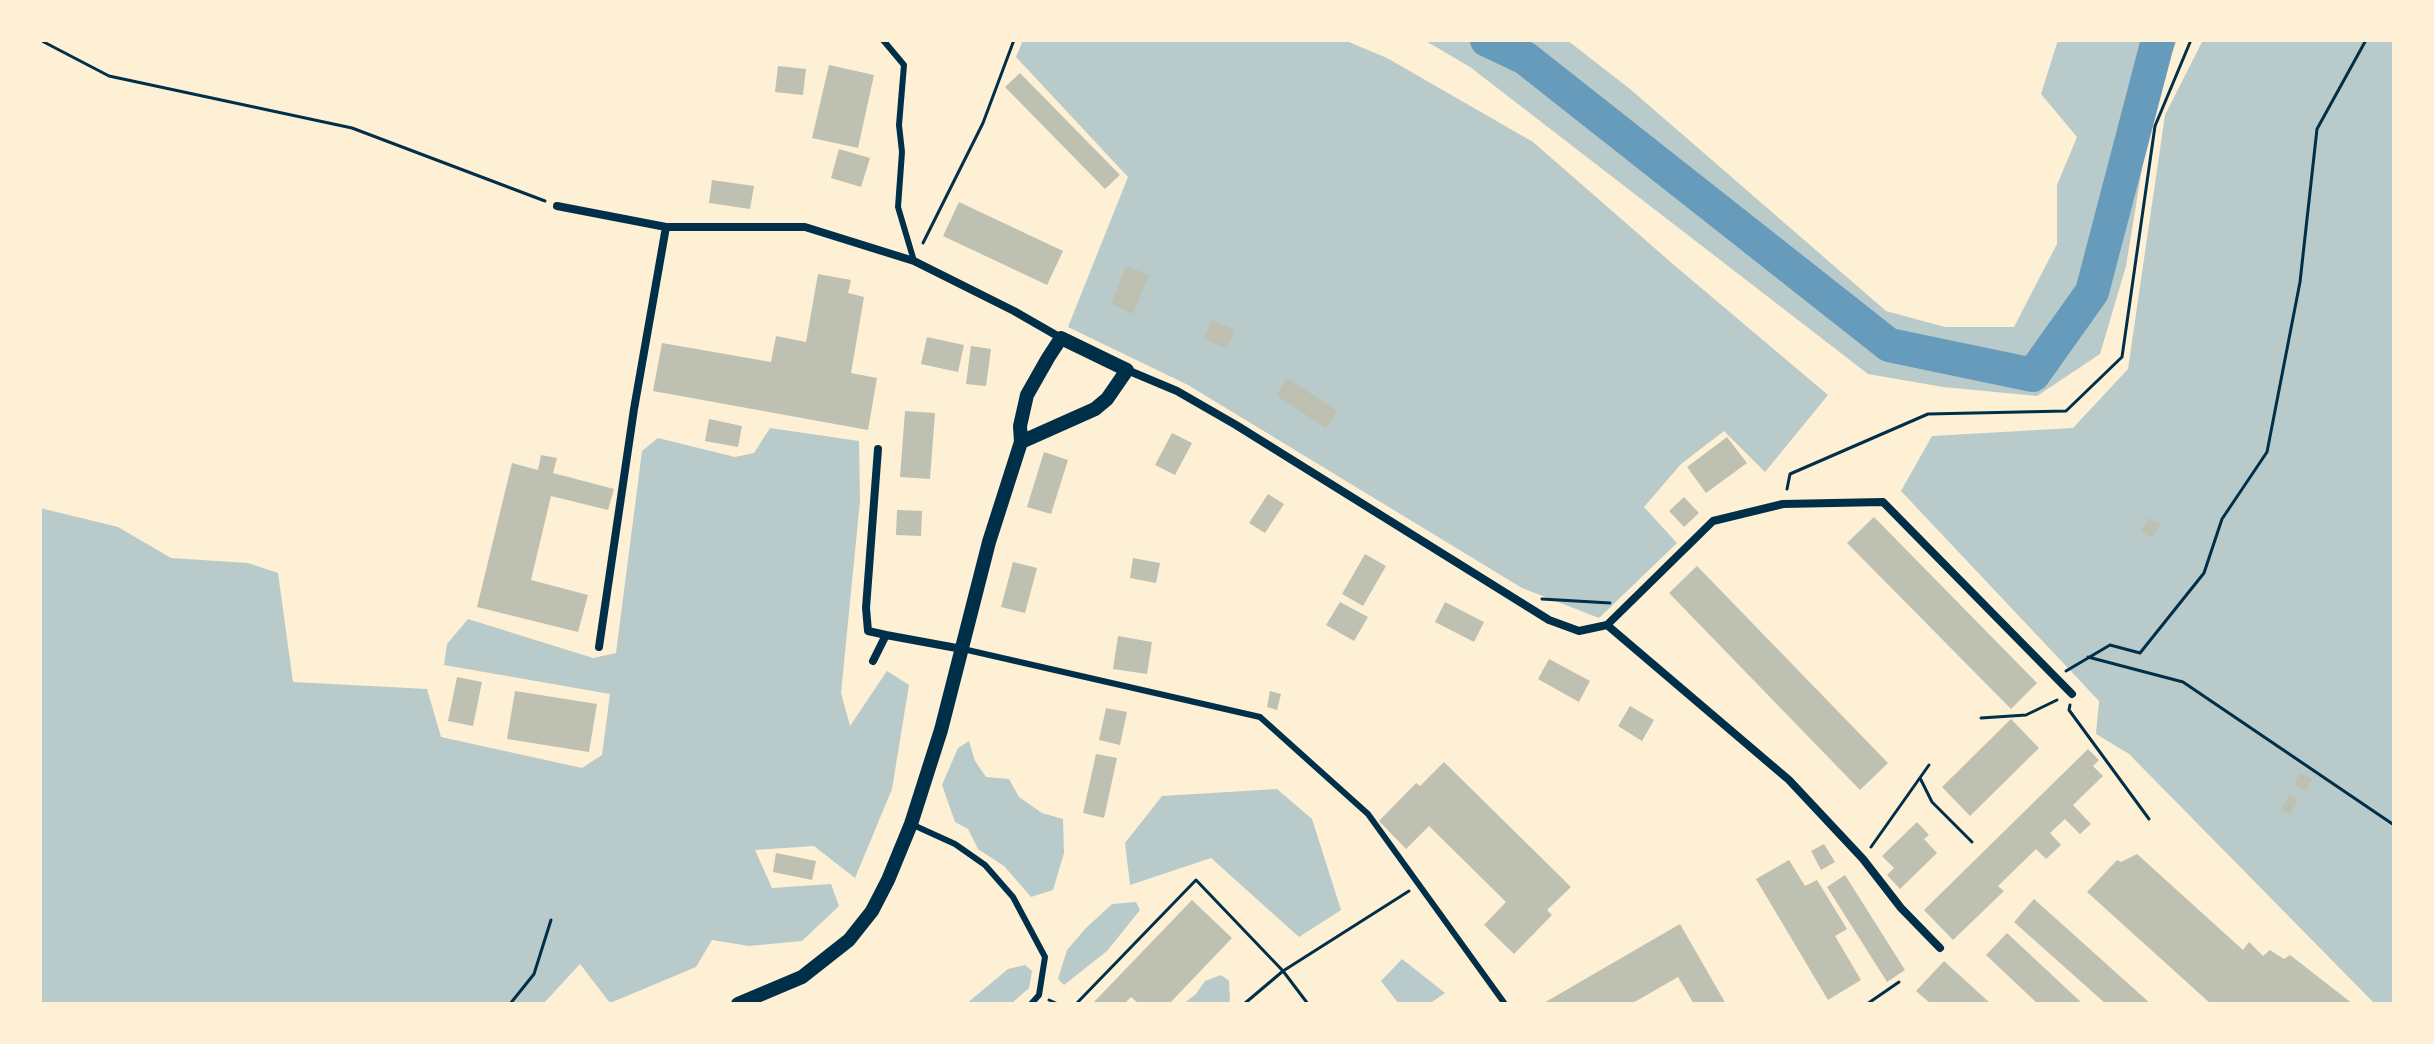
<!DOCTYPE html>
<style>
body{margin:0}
#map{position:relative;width:2434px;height:1044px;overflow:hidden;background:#fdf0d5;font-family:"Nunito Sans",sans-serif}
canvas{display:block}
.frame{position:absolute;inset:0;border:42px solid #fdf0d5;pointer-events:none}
</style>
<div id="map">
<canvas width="2434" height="1044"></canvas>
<div class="frame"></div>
</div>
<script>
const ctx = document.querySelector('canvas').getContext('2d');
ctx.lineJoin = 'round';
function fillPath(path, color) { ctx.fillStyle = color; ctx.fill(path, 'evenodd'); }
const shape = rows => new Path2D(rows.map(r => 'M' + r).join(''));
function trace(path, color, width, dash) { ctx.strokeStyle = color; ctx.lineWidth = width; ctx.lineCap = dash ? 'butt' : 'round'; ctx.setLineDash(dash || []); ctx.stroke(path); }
fillPath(shape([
 [1023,40,1344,40,1387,58,1533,142,1674,265,1828,395,1765,472,1724,431,1681,464,1644,507,1677,543,1599,618,1522,588,1188,385,1068,327,1128,177,1016,57],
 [1424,40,1567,40,1630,89,1886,311,1945,327,2014,327,2057,244,2057,185,2077,137,2041,94,2058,40,2177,40,2153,102,2126,266,2100,354,2037,396,1943,387,1868,374,1470,67],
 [2203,40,2394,40,2394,1004,2375,1004,2129,754,2096,734,2099,701,1901,491,1932,436,2073,428,2128,369,2165,115],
 [770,428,859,441,860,501,841,693,850,726,887,671,909,685,892,789,855,878,814,846,755,850,772,888,831,884,839,906,802,941,749,946,712,940,696,967,610,1003,580,964,543,1004,40,1004,40,508,118,527,171,558,248,563,278,573,293,682,427,689,441,737,582,768,602,755,610,694,444,665,447,644,468,619,593,658,616,653,642,451,658,438,735,457,754,453],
 [969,741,975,761,986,777,1009,779,1019,797,1042,813,1063,819,1064,853,1053,890,1031,897,1004,866,978,849,968,829,955,822,942,785,958,748],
 [1277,789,1312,819,1341,910,1299,937,1211,858,1130,885,1125,843,1162,796],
 [1136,902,1140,910,1107,951,1064,985,1058,979,1067,950,1086,928,1112,904],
 [1402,959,1445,993,1429,1004,1399,1004,1381,981],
 [1025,965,1032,971,1029,988,1011,1004,966,1004,1008,969],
 [1221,975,1229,981,1230,1001,1226,1004,1183,1004,1196,994,1205,981]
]), '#b9caca');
trace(shape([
 [1487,40,1525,58,1889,345,2033,375,2092,292,2158,40]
]), '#669bbc', 34);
fillPath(shape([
 [829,65,874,75,858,148,812,138],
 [778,66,806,69,803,95,775,92],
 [1020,73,1120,175,1105,189,1005,87],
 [839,149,870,158,861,187,831,178],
 [712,180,754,186,750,209,709,203],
 [959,202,1063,251,1047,285,943,236],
 [1126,266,1149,275,1133,314,1111,304],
 [818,274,851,280,848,293,864,297,851,373,877,378,868,430,653,391,662,343,771,362,776,336,806,342],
 [1212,320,1235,330,1227,349,1203,339],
 [927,337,964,345,958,372,921,364],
 [971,346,991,349,986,386,966,384],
 [1287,378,1337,411,1326,428,1276,395],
 [905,411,935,413,930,479,900,477],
 [709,419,742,426,738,447,705,441],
 [1172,433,1192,443,1175,475,1155,465],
 [1727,437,1747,463,1706,493,1687,467],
 [1044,452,1068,460,1051,514,1027,507],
 [541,455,557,458,553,473,614,489,608,510,551,496,531,580,588,595,578,632,477,607,512,463,538,470],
 [1268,494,1284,504,1265,533,1249,523],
 [1684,497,1699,513,1684,527,1669,511],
 [897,510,922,511,921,536,896,535],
 [1874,517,2037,683,2011,709,1847,543],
 [2149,518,2160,524,2152,538,2141,531],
 [1365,554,1386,566,1363,606,1342,594],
 [1133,558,1160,563,1156,583,1130,578],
 [1013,562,1037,568,1025,613,1001,607],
 [1697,566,1888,763,1860,790,1669,593],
 [1340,602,1368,617,1354,641,1326,625],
 [1445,602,1484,622,1474,642,1435,622],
 [1118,636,1152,642,1147,674,1113,669],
 [1549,659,1590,681,1579,702,1538,679],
 [457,677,482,682,473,726,448,721],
 [515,691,597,704,589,752,507,739],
 [1270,691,1281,694,1277,710,1267,707],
 [1630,706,1654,720,1642,741,1618,726],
 [1106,708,1127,712,1120,745,1099,740],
 [2011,719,2039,748,1970,816,1942,787],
 [2088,749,2099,760,2093,766,2103,776,2073,805,2091,824,2080,834,2065,819,2050,833,2061,845,2046,859,2036,849,1998,886,2004,891,1953,940,1924,910],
 [1096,754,1117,758,1104,818,1083,813],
 [1444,762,1571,887,1547,910,1552,915,1514,954,1484,925,1506,902,1429,826,1406,849,1379,821,1416,783,1420,786],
 [2300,773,2312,779,2306,791,2294,784],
 [2290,795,2298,800,2290,815,2281,809],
 [1917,822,1929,835,1924,839,1937,853,1900,889,1887,875,1894,868,1882,856],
 [1824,844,1835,862,1821,870,1811,851],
 [776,853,816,861,812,880,773,872],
 [2137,854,2243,950,2249,942,2263,956,2270,950,2284,959,2290,955,2353,1004,2211,1004,2087,892,2117,860,2121,862],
 [1789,860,1805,886,1817,880,1847,929,1835,936,1861,980,1828,1000,1756,879],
 [1845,875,1905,970,1887,982,1827,887],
 [2034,899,2151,1004,2106,1004,2014,922],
 [1192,900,1232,938,1169,1004,1139,1004,1131,997,1124,1004,1092,1004],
 [1680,924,1726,1004,1694,1004,1678,977,1631,1004,1542,1004],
 [2007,933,2083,1004,2038,1004,1986,955],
 [1944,961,1991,1004,1931,1004,1916,991]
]), '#bec0b2');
trace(shape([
 [40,40,109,76,352,128,545,201],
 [923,243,983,123,1014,40],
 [1787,489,1790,474,1928,414,2066,411,2122,357,2155,126,2191,40],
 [1542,599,1610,603],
 [2088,657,2183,682,2394,825],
 [2066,671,2110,645,2140,653,2204,573,2222,519,2267,452,2300,282,2317,129,2366,40],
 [2070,705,2069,710,2149,819],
 [1981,718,2026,715,2057,700],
 [1920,778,1932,802,1972,842],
 [1871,847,1929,765],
 [1049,1000,1058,1004],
 [510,1004,534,974,551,920],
 [1076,1004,1196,880,1283,971,1308,1004],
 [1244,1004,1283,971,1409,891],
 [1867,1004,1899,982]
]), '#003049', 3);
trace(shape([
 [883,40,904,65,899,125,902,152,898,207,914,261],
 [963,649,1260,717,1368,814,1505,1004],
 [911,824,955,844,985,865,1013,897,1045,957,1039,995,1031,1004]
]), '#003049', 6);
trace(shape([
 [557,206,666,227,805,227,914,261,1014,311,1061,338],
 [1127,370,1177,391,1236,425,1549,620,1579,631,1607,625],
 [878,449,866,608,868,631,886,635],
 [1607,625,1713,521,1783,504,1883,502,2072,694],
 [1607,625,1789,780,1863,859,1901,908,1940,948],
 [599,647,634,409,666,227],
 [873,661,886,635,962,649]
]), '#003049', 8);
trace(shape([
 [738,1004,802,977,849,940,872,911,888,880,911,824,941,730,989,542,1021,442,1020,426,1027,395,1048,358,1061,338,1127,370,1107,399,1095,409,1021,442]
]), '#003049', 14);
</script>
